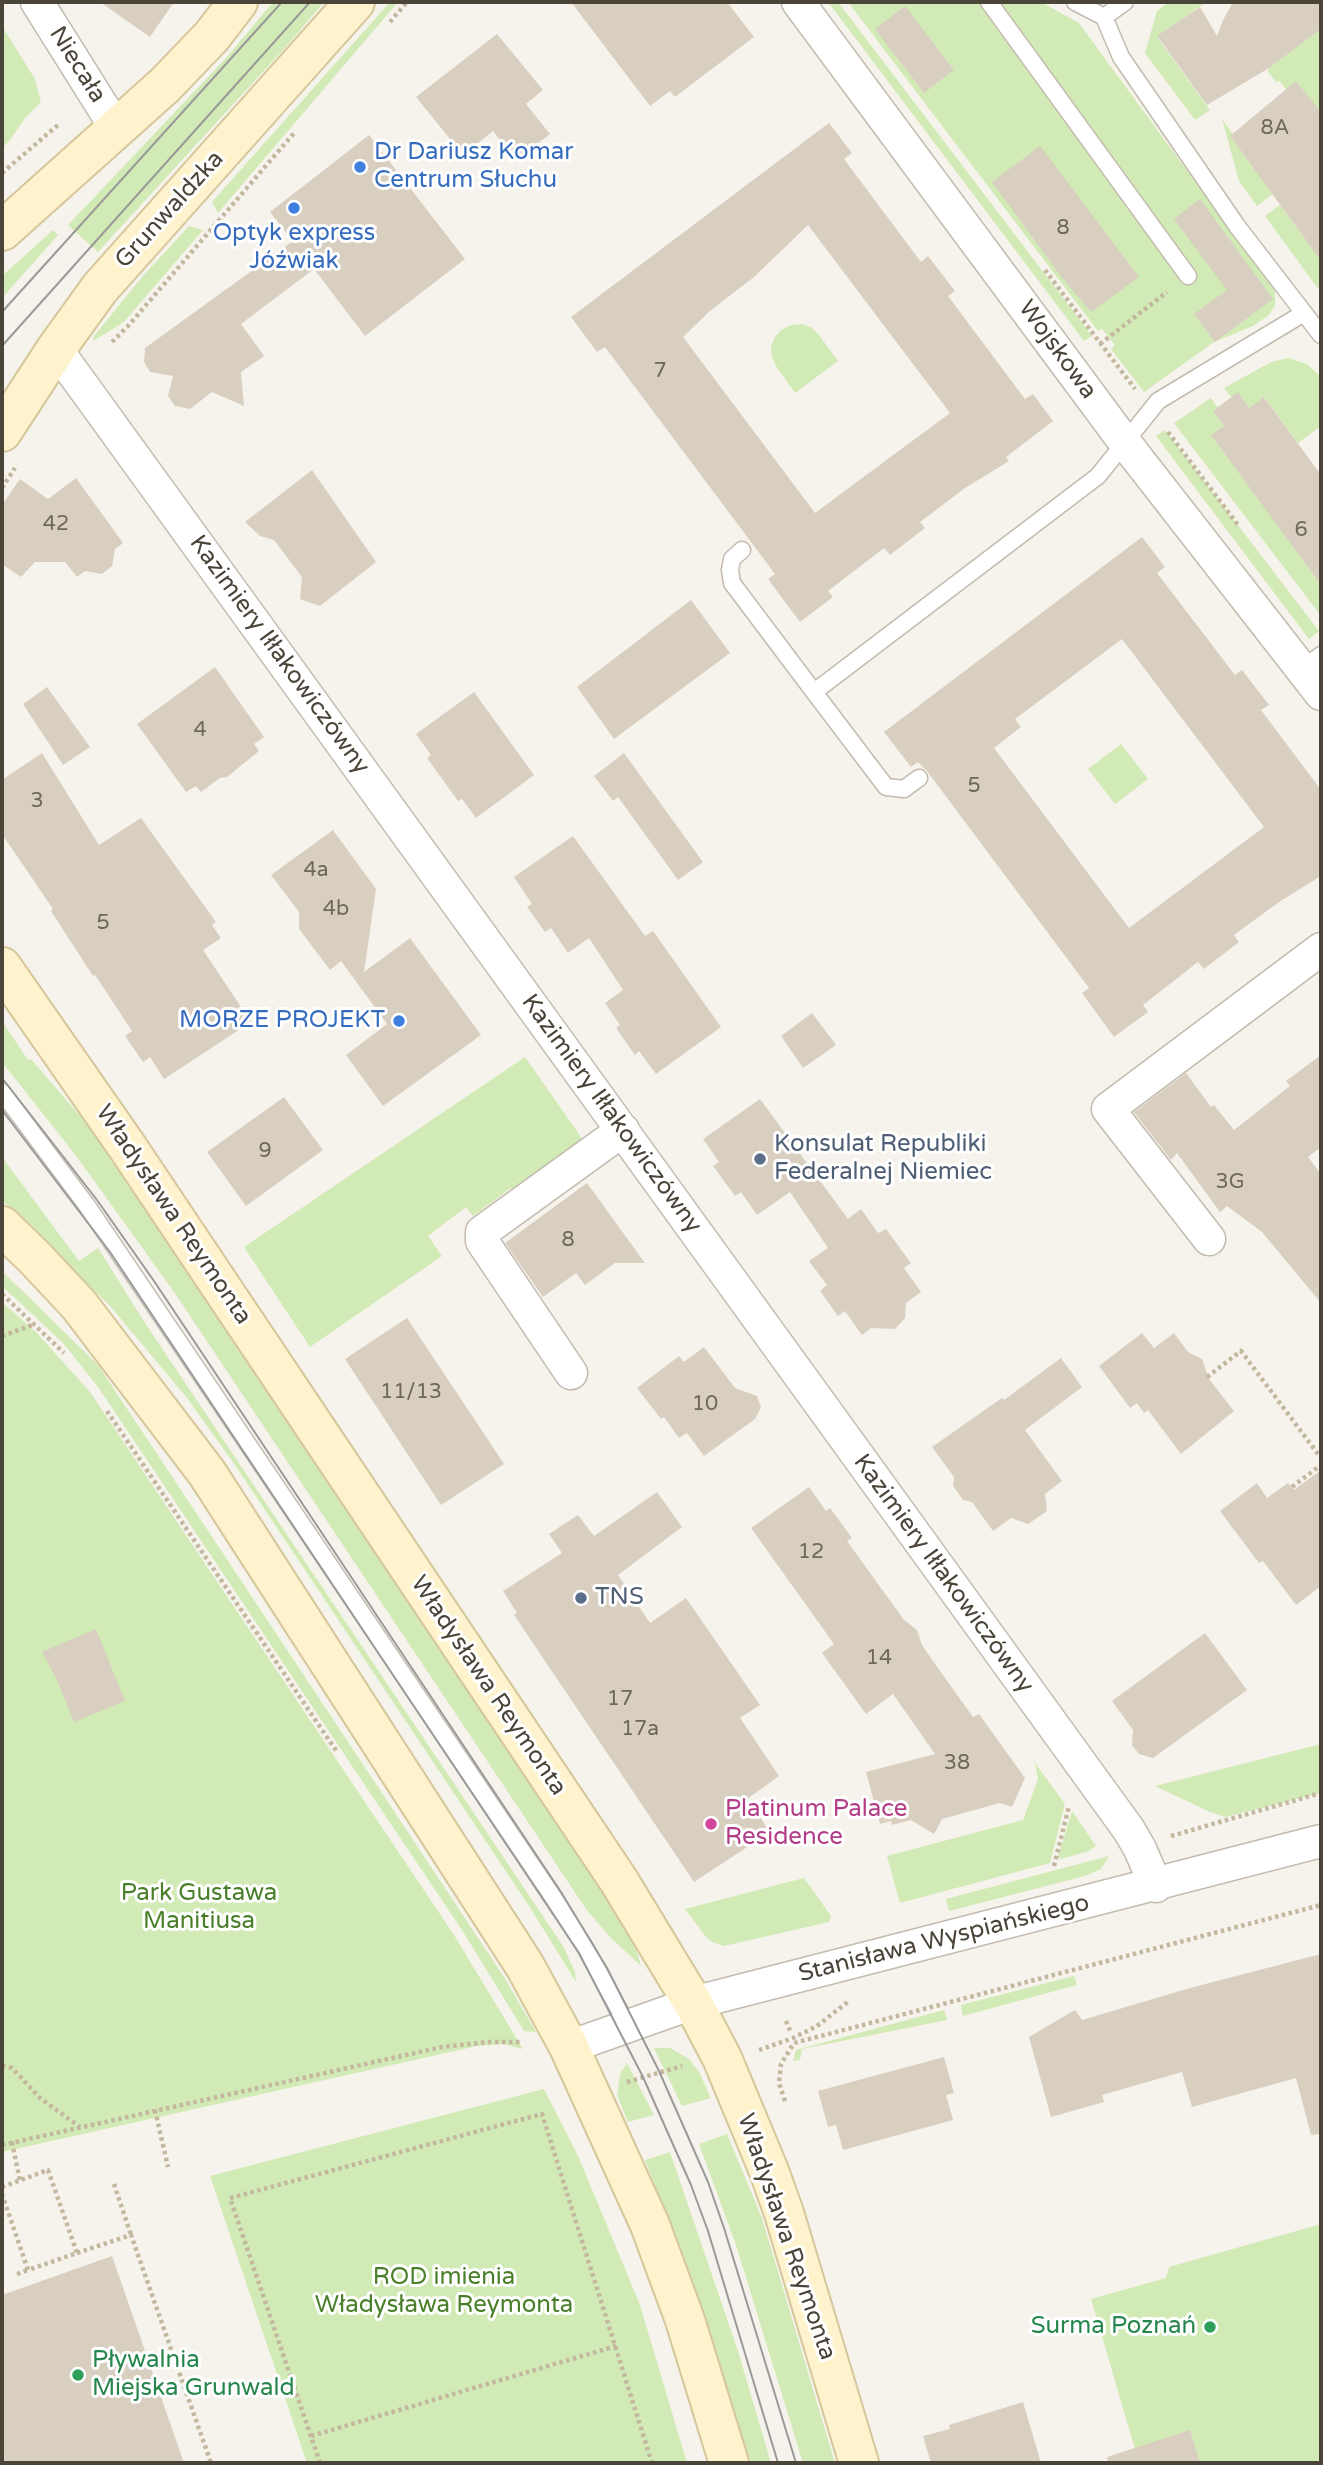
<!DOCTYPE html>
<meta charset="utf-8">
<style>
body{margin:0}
#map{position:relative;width:1323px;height:2465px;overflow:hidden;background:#f6f3ec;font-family:"Varela Round",sans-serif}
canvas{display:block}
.frame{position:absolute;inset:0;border:4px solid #4b4439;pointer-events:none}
</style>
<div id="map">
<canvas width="1323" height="2465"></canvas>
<div class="frame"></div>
</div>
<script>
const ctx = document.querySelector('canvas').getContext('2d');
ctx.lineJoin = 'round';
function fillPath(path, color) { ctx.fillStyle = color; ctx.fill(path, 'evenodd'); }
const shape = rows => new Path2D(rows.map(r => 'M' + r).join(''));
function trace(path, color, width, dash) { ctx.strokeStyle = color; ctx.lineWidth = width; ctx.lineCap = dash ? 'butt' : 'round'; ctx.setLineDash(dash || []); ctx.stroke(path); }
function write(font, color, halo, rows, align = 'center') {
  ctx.font = font + ' "Varela Round",sans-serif'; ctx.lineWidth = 6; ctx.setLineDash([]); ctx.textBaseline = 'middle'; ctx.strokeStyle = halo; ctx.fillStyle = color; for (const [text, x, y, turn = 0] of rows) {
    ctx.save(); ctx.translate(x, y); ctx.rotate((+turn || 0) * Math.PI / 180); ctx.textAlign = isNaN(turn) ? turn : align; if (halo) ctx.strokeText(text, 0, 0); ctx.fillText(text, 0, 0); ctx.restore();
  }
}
fillPath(shape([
 [273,2,324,2,291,41,98,252,68,225,226,58],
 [390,2,398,2,218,213,212,202],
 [828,2,838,2,1092,336,1084,341],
 [848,2,1041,2,1079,23,1275,291,1275,306,1269,315,1253,326,1214,342,1144,392,1111,349,1115,345,1102,329,1098,331],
 [1169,2,1206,2,1157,37,1210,110,1195,120,1145,53,1157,11],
 [2,26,35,79,41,102,26,117,9,141,2,148],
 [1321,27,1321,115,1313,104,1297,106,1280,81,1276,82,1268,72,1270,61],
 [1222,119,1235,137,1240,150,1273,194,1257,206,1239,181],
 [1280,205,1313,250,1317,249,1321,254,1321,288,1319,290,1265,216],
 [189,226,203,230,124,322,93,341,94,336,142,277],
 [53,230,58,235,2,298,2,276],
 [801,324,811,327,819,335,838,361,795,393,776,366,772,357,771,347,775,337,781,330,791,325],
 [1288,358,1307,364,1321,377,1321,426,1298,443,1265,398,1249,408,1238,393,1231,397,1224,388,1271,362],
 [1211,398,1218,408,1213,411,1224,426,1212,435,1321,585,1321,616,1174,423],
 [1165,430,1319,631,1309,639,1156,436],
 [1121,744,1148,779,1115,804,1088,769],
 [2,1021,28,1060,31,1059,88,1125,196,1285,634,1941,641,1966,609,1936,586,1909,174,1292,77,1157,2,1062],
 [525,1057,588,1147,519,1197,511,1188,473,1216,466,1207,428,1236,442,1256,310,1347,244,1247],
 [2,1157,79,1261,98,1248,145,1323,563,1946,575,1972,576,1982,531,1909,235,1465,187,1398,110,1306,2,1200],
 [2,1271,98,1365,504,1977,536,2032,524,2031,462,1930,98,1387,63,1343,2,1286],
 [2,1302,37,1333,90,1392,454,1935,523,2049,503,2044,477,2046,2,2152],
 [1321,1744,1321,1793,1225,1817,1210,1812,1155,1786],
 [1035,1763,1065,1804,1050,1863,900,1903,887,1856,1023,1820,1038,1779],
 [1072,1811,1096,1846,1089,1851,1061,1859,1058,1857],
 [1109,1856,1101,1869,1085,1876,949,1911,946,1899],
 [804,1878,831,1916,829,1922,724,1946,712,1942,706,1937,685,1909],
 [1074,1976,1077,1985,963,2016,961,2005],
 [944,2010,947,2020,802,2049,800,2060,793,2061,796,2050],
 [654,2048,670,2048,689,2059,699,2072,711,2098,682,2106],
 [627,2063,654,2115,628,2122,617,2095,620,2074],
 [544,2089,579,2158,640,2305,687,2463,307,2463,210,2176],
 [727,2134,762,2218,835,2463,803,2463,736,2245,699,2144],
 [670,2152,738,2351,771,2463,749,2463,700,2303,645,2160],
 [1321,2224,1321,2463,1139,2463,1091,2299,1166,2278,1169,2267]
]), '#d2eab5');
fillPath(shape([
 [100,2,174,2,150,37],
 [571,2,727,2,754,37,675,97,670,91,650,106],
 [1233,2,1321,2,1321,29,1269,68,1207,105,1157,36,1200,7,1217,36,1224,18],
 [905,6,954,70,924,93,875,29],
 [497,34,543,90,526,104,550,134,516,160,493,131,463,155,416,97],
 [1296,81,1321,112,1321,261,1230,136],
 [829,123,852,153,844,159,921,262,928,256,955,291,948,296,1025,399,1033,394,1053,421,1006,457,1009,461,965,488,920,522,925,528,890,555,884,548,828,591,833,597,800,622,768,579,775,574,605,347,597,352,571,317],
 [808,225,950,413,815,513,683,337,710,311,754,277],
 [369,135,465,259,365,336,314,269,241,324,264,356,241,372,244,406,212,392,190,409,175,406,168,396,173,376,150,372,144,362,145,348,293,241,270,212],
 [1040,146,1139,277,1091,312,1060,275,992,182],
 [1200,199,1273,299,1215,342,1194,314,1227,290,1174,219],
 [1238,392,1249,408,1264,397,1321,475,1321,585,1211,435,1224,426,1213,411],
 [312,470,376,562,320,606,300,599,302,577,274,540,260,536,245,522],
 [76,478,123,543,115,549,112,566,102,574,85,571,77,577,65,562,35,562,21,577,2,564,2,505,20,479,48,499],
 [1142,537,1165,567,1157,573,1235,675,1242,670,1269,705,1261,710,1321,790,1321,876,1279,902,1234,935,1239,942,1204,969,1198,962,1143,1005,1148,1012,1114,1037,1082,993,1089,988,927,771,918,762,911,767,884,732],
 [1122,639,1264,827,1129,928,994,748,1021,727,1015,719],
 [691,600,730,653,614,739,577,687],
 [215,667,264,737,254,744,259,751,227,777,220,778,201,792,196,786,186,792,137,724],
 [47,687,90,747,63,765,23,704],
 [474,692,534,775,476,818,462,799,458,801,427,758,431,755,416,734],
 [42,753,99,845,141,818,216,922,212,925,221,938,203,950,251,1022,164,1079,150,1057,143,1062,125,1036,132,1031,95,975,93,976,51,911,53,909,2,834,2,780],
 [624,753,703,862,678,880,618,797,613,801,594,776],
 [333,830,376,889,364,972,410,938,481,1035,383,1106,346,1055,387,1024,341,961,330,970,299,929,299,912,271,875],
 [573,836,645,936,653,931,721,1027,656,1074,639,1051,635,1055,616,1028,620,1025,605,1003,623,990,589,938,568,953,551,928,545,932,527,907,532,904,514,877],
 [812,1013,836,1045,803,1068,781,1036],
 [1321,1055,1321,1147,1308,1157,1321,1174,1321,1303,1262,1232,1227,1206,1220,1212,1177,1153,1171,1160,1134,1112,1186,1073,1211,1107,1214,1105,1234,1130,1290,1086,1286,1081],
 [284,1097,323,1150,246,1206,207,1152],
 [760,1099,848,1219,861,1209,878,1233,886,1229,911,1263,904,1268,921,1292,906,1303,905,1318,895,1329,871,1328,862,1335,845,1311,838,1316,820,1291,827,1285,809,1261,828,1248,790,1192,757,1215,741,1192,735,1196,713,1166,719,1162,703,1139],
 [587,1183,645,1263,615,1263,585,1285,576,1273,543,1297,505,1243],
 [407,1318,504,1464,441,1505,345,1359],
 [1142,1333,1154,1348,1174,1333,1188,1352,1202,1359,1209,1379,1234,1411,1181,1454,1148,1410,1144,1413,1137,1403,1130,1408,1099,1366],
 [704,1347,735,1388,757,1396,761,1407,755,1419,704,1456,687,1433,679,1438,664,1417,661,1419,637,1388,679,1356,684,1362],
 [1061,1358,1082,1387,1025,1430,1062,1481,1045,1494,1047,1511,1028,1524,1011,1518,993,1531,972,1502,963,1500,953,1486,954,1477,932,1447,1002,1398,1004,1400],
 [1321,1470,1321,1586,1296,1605,1263,1561,1259,1563,1220,1511,1257,1483,1267,1498,1288,1483,1294,1490],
 [809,1487,826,1511,830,1508,852,1538,847,1541,904,1620,917,1630,922,1645,935,1664,973,1717,979,1714,1025,1778,1012,1807,1000,1803,942,1819,934,1834,911,1820,892,1825,891,1821,880,1824,866,1772,935,1754,893,1694,866,1714,822,1653,834,1644,751,1528],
 [657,1492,682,1527,618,1575,650,1623,686,1598,760,1705,740,1718,779,1776,739,1805,750,1802,770,1832,694,1882,514,1615,517,1613,503,1591,562,1553,549,1534,578,1515,594,1536],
 [96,1629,125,1701,74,1722,57,1680,42,1652],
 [1205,1633,1247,1690,1153,1758,1139,1754,1132,1745,1133,1730,1112,1701],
 [1321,1954,1321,2134,1311,2135,1296,2078,1192,2107,1182,2072,1102,2095,1104,2102,1051,2117,1029,2037,1075,2010,1082,2020,1190,1988],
 [944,2057,954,2093,946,2095,953,2120,843,2150,836,2125,828,2127,818,2091],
 [112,2256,184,2463,2,2463,2,2295],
 [1023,2402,1041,2463,931,2463,923,2436,950,2429,949,2425],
 [1190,2430,1200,2463,1108,2463,1107,2457]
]), '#d8cfc1');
const lane = shape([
 [989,2,1188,276],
 [1075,2,1104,17,1121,57,1237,226,1321,335],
 [1104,17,1125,2],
 [742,550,732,559,730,570,732,583,814,692],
 [1302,669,1321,655],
 [919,778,904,789,886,787,814,692,1098,476,1158,401,1304,313],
 [2,1092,88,1207,553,1897,586,1949,628,2026]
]);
const street = shape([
 [37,2,116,128],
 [798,2,1126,444,1321,694],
 [56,349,1129,1830,1140,1849,1156,1886],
 [1209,1239,1108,1109,1321,949],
 [571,1373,482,1241,482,1232,623,1130],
 [569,2047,693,2003,1321,1841]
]);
const secondary = shape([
 [2,231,165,85,212,36,238,2],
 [2,432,56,349,100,288,355,2],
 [2,967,126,1145,619,1881,693,2003,722,2058,769,2171,784,2213,859,2463],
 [2,1226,35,1258,79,1305,207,1473,525,1966,569,2047,650,2225,685,2320,729,2463]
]);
trace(lane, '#c2bbae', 19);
trace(street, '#c2bbae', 35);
trace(secondary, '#d6c79b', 42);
trace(shape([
 [390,22,407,2],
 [2,173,59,124],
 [1045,270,1135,389],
 [112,342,128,326,295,132],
 [1100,344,1167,292],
 [1168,432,1238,525],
 [2,488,15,468],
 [2,1294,64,1353],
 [2,1336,35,1324],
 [1207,1377,1241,1351,1321,1458],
 [107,1411,337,1752],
 [1292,1487,1321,1465],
 [1171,1836,1321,1793],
 [1054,1866,1069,1806],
 [786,2021,791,2033],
 [759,2050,793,2038,817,2026,849,2001],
 [2,2066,12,2068,40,2098,80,2127],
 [627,2082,682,2066],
 [785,2101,779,2083,781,2064,794,2043,1321,1905],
 [155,2110,168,2167],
 [12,2142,20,2181],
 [2,2145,442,2047,489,2042,522,2042],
 [114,2184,131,2235],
 [2,2187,48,2170,77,2253,28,2270,2,2194],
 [77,2253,131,2235,211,2463],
 [17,2274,28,2270],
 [311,2436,616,2346],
 [320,2463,230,2198,542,2114,652,2463]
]), '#c4b79f', 4.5, [3.5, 3.5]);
trace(lane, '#fff', 16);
trace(street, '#fff', 32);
trace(secondary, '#fff3cd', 38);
trace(shape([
 [2,312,282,2],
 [2,346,310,2],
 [2,1078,97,1200,154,1281,561,1892,607,1968,659,2071,708,2182,724,2228,796,2463],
 [2,1110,110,1252,579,1953,643,2077,691,2185,708,2231,778,2463]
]), '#9a9a9a', 2);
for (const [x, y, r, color] of [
 [360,167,7,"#3f7fe0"],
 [294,208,7,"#3f7fe0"],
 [399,1021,7,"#3f7fe0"],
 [760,1159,7,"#5c6f8a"],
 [581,1598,7,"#5c6f8a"],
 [711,1824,7,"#d1479c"],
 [1210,2327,7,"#2e9e5b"],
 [78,2375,7,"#2e9e5b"]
]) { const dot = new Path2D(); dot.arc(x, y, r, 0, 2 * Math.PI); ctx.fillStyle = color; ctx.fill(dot); trace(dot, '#fff', 2.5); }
write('21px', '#6e675b', null, [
 ["8A",1275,128],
 ["8",1063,228],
 ["7",660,371],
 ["42",56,524],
 ["6",1301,530],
 ["4",200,730],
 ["5",974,786],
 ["3",37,801],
 ["4a",316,870],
 ["4b",336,909],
 ["5",103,923],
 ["9",265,1151],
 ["3G",1230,1182],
 ["8",568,1240],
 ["11/13",411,1392],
 ["10",705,1404],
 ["12",811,1552],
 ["14",879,1658],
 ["17",620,1699],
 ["17a",640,1729],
 ["38",957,1763]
]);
write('24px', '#4b4439', '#fff', [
 ["Niecała",77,65,58],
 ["Grunwaldzka",170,210,-48],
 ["Wojskowa",1057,350,54],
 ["Kazimiery Iłłakowiczówny",279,655,54],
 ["Kazimiery Iłłakowiczówny",611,1114,54],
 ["Władysława Reymonta",173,1215,56],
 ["Kazimiery Iłłakowiczówny",943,1574,54],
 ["Władysława Reymonta",488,1686,56],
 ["Stanisława Wyspiańskiego",944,1939,-14],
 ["Władysława Reymonta",786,2237,71]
]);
write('24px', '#366cbe', '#fff', [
 ["Dr Dariusz Komar",374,153],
 ["Centrum Słuchu",374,181],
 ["Optyk express",294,234,"center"],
 ["Jóźwiak",294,262,"center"],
 ["MORZE PROJEKT",385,1021,"right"]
], 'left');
write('24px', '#4e5e75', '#fff', [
 ["Konsulat Republiki",774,1145],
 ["Federalnej Niemiec",774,1173],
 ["TNS",595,1598]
], 'left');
write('24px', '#b23c85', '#fff', [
 ["Platinum Palace",725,1810],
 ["Residence",725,1838]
], 'left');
write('24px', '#4a7f2a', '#fff', [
 ["Park Gustawa",199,1894],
 ["Manitiusa",199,1922],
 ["ROD imienia",444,2278],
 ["Władysława Reymonta",444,2306]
]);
write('24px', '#27864d', '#fff', [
 ["Surma Poznań",1196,2327],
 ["Pływalnia",92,2361,"left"],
 ["Miejska Grunwald",92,2389,"left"]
], 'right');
</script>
